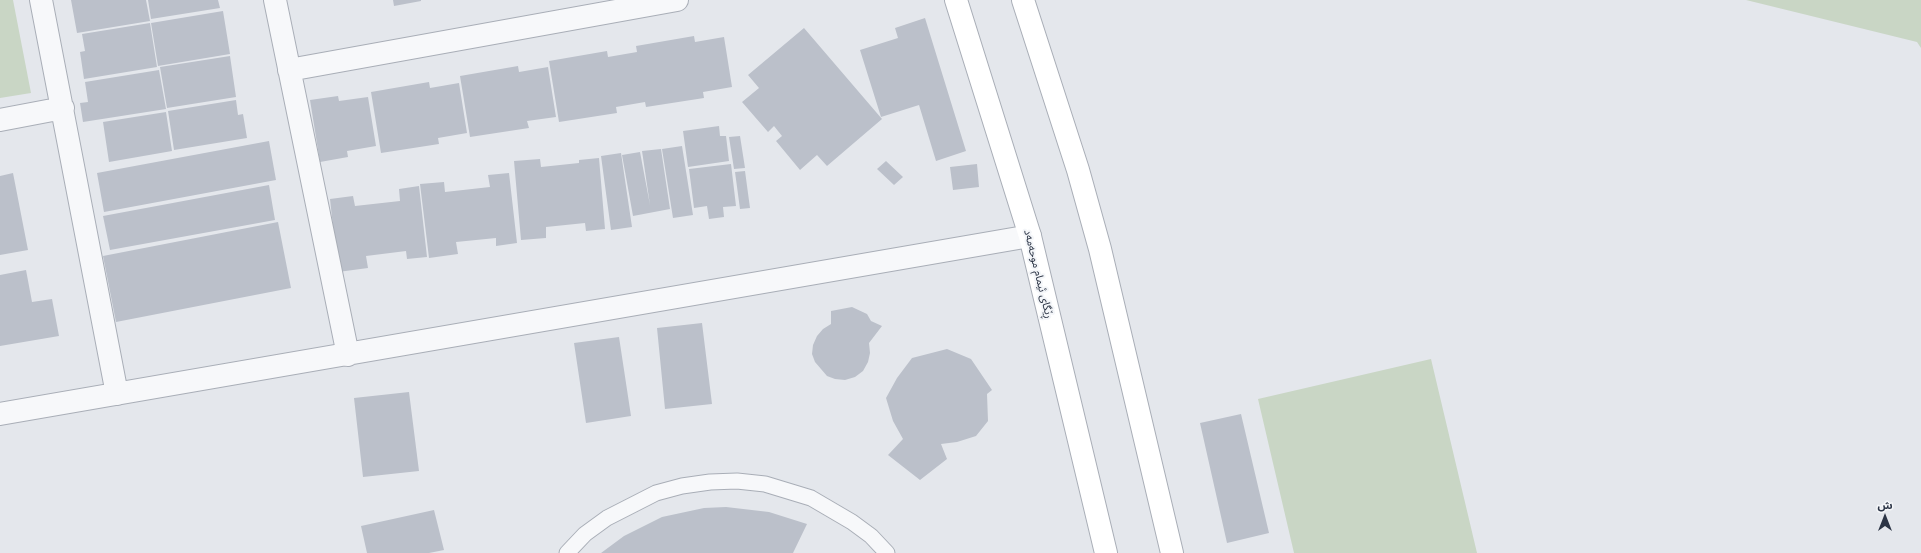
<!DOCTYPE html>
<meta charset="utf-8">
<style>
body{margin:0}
#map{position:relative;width:1921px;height:553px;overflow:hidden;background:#e4e7ec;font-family:"Space Grotesk","Noto Sans Arabic",sans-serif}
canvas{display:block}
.north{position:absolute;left:1865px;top:497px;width:40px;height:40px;-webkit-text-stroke:3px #f4f6f9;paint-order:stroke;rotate:0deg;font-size:11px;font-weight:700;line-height:16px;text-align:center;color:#2b3445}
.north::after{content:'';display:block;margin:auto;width:14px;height:18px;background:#2b3445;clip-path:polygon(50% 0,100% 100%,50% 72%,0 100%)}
</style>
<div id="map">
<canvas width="1921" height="553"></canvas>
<div class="north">ش</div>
</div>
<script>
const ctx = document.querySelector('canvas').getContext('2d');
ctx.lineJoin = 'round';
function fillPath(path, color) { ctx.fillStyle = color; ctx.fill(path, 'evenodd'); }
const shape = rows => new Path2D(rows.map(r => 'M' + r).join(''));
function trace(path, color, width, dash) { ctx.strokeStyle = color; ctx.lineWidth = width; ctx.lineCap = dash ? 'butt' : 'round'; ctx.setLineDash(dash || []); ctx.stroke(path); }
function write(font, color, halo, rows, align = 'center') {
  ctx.font = font + ' "Space Grotesk","Noto Sans Arabic",sans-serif'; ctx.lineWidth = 4; ctx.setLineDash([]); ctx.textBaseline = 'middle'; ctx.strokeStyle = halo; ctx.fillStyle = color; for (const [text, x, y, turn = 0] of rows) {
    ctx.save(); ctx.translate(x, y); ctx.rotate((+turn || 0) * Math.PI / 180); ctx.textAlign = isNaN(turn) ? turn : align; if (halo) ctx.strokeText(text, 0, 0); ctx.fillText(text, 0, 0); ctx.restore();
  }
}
fillPath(shape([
 [0,0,13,0,31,93,0,98],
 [1746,0,1921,0,1921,48,1917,42],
 [1431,359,1477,553,1294,553,1258,399]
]), '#c9d6c5');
fillPath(shape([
 [71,0,146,0,150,21,77,33],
 [148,0,218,0,220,8,151,19],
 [393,0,421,0,421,1,394,6],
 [223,11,230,54,158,66,151,23],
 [925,18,966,151,936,161,919,105,881,117,860,50,898,38,895,28],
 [150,23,157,67,84,79,80,52,85,51,82,34],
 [804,28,882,119,827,166,817,155,800,170,776,141,782,136,774,126,768,132,742,102,759,88,748,75],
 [694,36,695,42,724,37,732,87,703,92,704,98,646,107,645,102,616,107,617,113,559,122,549,61,607,51,608,57,637,52,636,46],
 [230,56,236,97,167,108,160,67],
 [518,66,519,72,548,67,556,117,527,121,529,128,470,137,460,76],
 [159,70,166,109,83,122,80,103,88,102,85,82],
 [429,82,430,88,459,83,467,133,438,138,439,144,381,153,371,92],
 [338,96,339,101,368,97,376,146,347,151,348,157,320,162,310,100],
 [236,100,238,115,243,114,247,138,174,150,168,111],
 [166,112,172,151,109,162,103,122],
 [719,126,720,136,726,136,729,161,688,167,683,131],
 [740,136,745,168,734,169,729,137],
 [269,141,276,180,104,212,97,173],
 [682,146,693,215,673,218,662,149],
 [661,149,670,209,633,216,622,155,640,152,650,205,642,151],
 [621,153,632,227,611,230,601,156],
 [599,158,605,229,586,231,585,223,546,227,546,238,521,240,514,161,540,159,541,167,579,163,579,160],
 [886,161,903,177,894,185,877,169],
 [731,164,736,206,723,207,724,217,709,219,707,206,694,208,689,169],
 [977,164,979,187,953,190,950,167],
 [745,171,750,208,740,209,735,172],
 [13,173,28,250,0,255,0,176],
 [509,173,517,243,496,246,496,238,456,242,458,254,429,258,420,184,444,182,445,192,490,187,488,175],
 [269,185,275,220,110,250,103,216],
 [419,186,427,257,407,259,406,251,366,256,368,268,338,272,330,199,353,196,355,206,400,201,399,189],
 [278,222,291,288,116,322,103,256],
 [26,270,32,302,52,299,59,336,0,346,0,275],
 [852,307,867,314,871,321,882,326,869,343,870,353,868,362,863,371,855,377,845,380,835,379,827,376,815,362,812,354,813,345,817,336,823,329,831,324,831,311],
 [702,323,712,404,665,409,657,328],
 [619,337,631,416,586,423,574,343],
 [947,349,971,359,992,390,987,394,988,421,976,436,957,442,941,444,947,459,920,480,888,455,903,439,893,421,886,398,897,378,912,358],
 [409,392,419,471,363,477,354,398],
 [1241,414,1269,533,1227,543,1200,423],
 [726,507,769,512,807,524,793,553,601,553,624,536,662,517,704,508],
 [434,510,444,550,429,553,367,553,361,526]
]), '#bbc0ca');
const service = shape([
 [567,553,585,534,607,518,656,493,682,486,710,482,737,481,765,484,811,498,852,522,871,536,887,553]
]);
const minor = shape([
 [41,0,117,394],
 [275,0,348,355],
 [289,70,677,0],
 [0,120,63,108],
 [0,414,1030,236]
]);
const secondary = shape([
 [956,0,1030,236,1106,553],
 [1023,0,1078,170,1100,249,1172,553]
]);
trace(service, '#a9aeb7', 17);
trace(minor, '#a9aeb7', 24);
trace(secondary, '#a9aeb7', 24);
trace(service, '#f7f8fa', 15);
trace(minor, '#f7f8fa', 22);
trace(secondary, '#fff', 22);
write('11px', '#2b3445', '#f4f6f9', [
 ["ڕێگای ئیمام موحەمەد",1038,274,76]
]);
</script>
